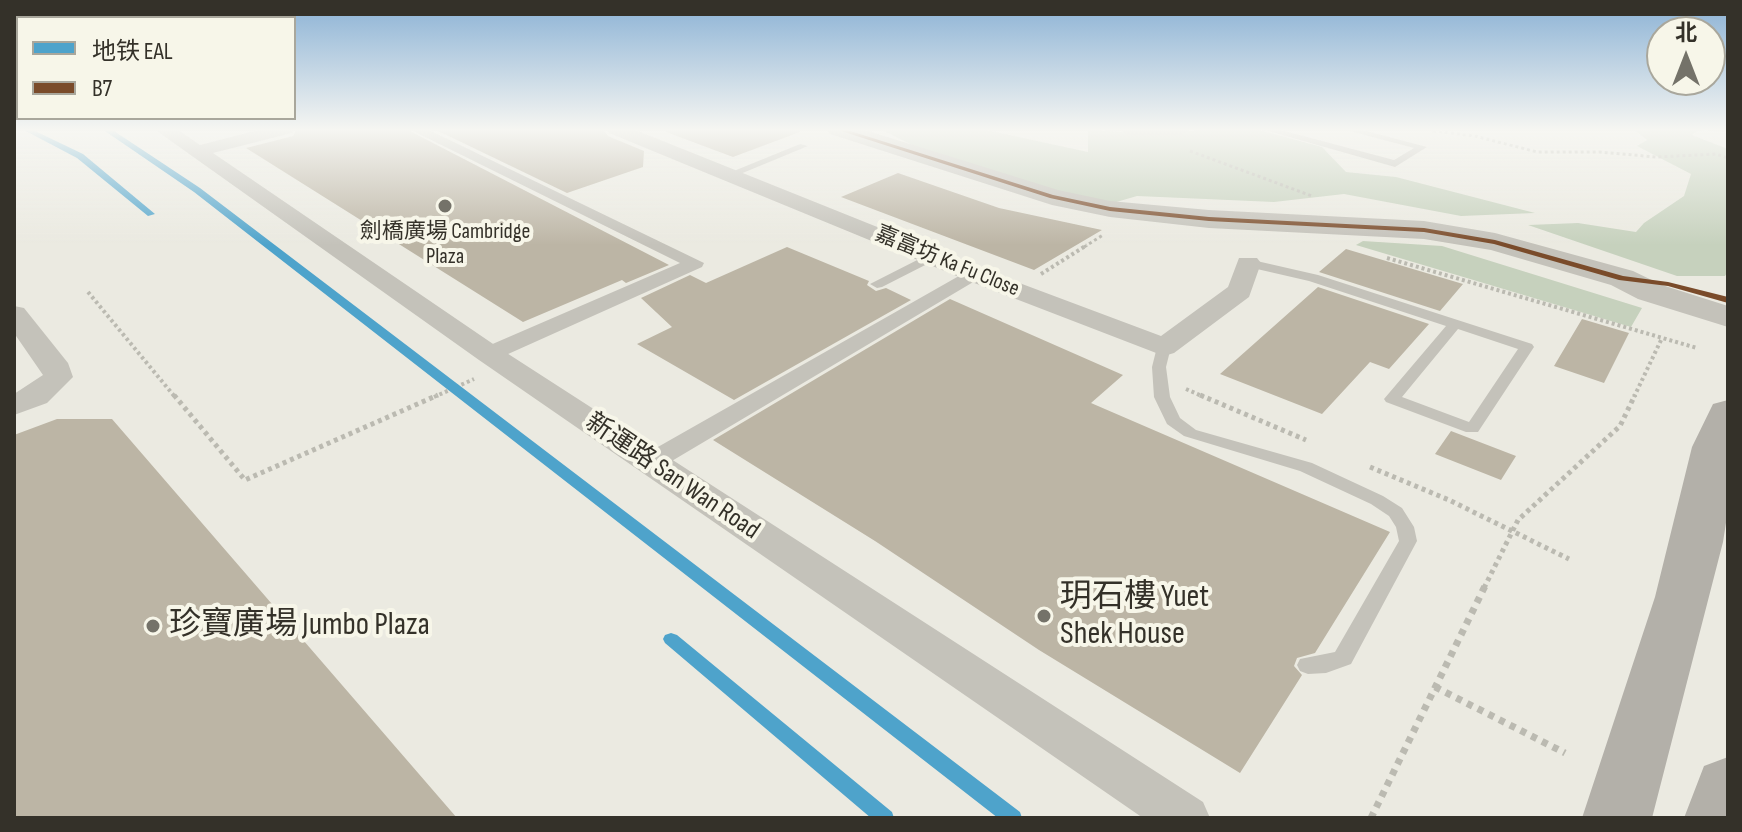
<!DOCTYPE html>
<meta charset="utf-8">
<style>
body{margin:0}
#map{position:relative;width:1742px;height:832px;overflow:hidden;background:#ebeae1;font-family:"Sofia Sans Condensed","Noto Sans SC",sans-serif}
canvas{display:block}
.frame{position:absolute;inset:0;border:16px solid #343129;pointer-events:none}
.legend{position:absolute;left:16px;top:16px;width:280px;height:104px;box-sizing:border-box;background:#f7f6e9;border:2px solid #a9a79c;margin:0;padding:10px 14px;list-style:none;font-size:24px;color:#343129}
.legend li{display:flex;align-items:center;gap:16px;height:40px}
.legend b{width:40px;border:2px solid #a9a79c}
.north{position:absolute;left:1646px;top:16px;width:80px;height:80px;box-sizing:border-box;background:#f7f6e9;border:2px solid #a9a79c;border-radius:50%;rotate:0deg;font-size:22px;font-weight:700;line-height:32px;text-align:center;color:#343129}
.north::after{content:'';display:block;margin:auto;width:28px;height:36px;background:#747269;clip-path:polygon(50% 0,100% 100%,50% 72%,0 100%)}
</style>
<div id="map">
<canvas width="1742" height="832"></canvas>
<div class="frame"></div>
<ul class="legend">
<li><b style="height:10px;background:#4ea3cb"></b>地铁 EAL</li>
<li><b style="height:10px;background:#7a4b2a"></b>B7</li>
</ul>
<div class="north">北</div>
</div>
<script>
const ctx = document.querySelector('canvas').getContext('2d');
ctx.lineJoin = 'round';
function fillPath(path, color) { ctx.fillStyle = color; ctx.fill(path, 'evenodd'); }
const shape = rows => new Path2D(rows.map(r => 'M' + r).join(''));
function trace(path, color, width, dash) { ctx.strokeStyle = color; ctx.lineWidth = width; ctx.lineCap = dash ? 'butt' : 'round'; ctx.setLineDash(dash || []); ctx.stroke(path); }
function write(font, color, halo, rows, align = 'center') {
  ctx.font = font + ' "Sofia Sans Condensed","Noto Sans SC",sans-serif'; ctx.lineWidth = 8; ctx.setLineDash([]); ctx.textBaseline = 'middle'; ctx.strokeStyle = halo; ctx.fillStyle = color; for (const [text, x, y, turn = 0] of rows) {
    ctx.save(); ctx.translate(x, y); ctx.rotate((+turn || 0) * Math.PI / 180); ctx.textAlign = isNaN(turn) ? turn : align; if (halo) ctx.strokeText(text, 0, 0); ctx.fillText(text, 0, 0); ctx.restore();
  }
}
fillPath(shape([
 [880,129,982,129,1088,152,1088,129,1119,132,1256,129,1322,147,1346,172,1396,177,1535,213,1461,216,1344,194,1274,202,1137,196,1113,203,1122,216,928,153],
 [1633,129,1728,129,1728,132,1698,130,1692,135,1728,149,1728,271,1725,276,1677,276,1528,225,1578,223,1636,232,1644,223,1684,196,1691,174,1637,146,1647,140],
 [1363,241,1442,246,1642,308,1631,327,1356,245]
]), '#c6d1bd');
fillPath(shape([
 [297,129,406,129,669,265,626,283,622,280,523,322,246,148,293,136],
 [434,129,603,129,608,136,644,151,643,167,567,193],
 [666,129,800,129,800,132,733,157,666,132],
 [898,173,999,208,1102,230,1034,270,841,197],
 [787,247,869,281,867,285,876,291,886,288,911,300,734,400,637,344,672,327,641,298,690,275,706,283],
 [1346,249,1463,284,1440,311,1319,272],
 [1318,287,1429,324,1389,369,1370,362,1322,414,1220,374],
 [950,299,1123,375,1091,403,1390,532,1315,653,1297,658,1294,666,1302,675,1240,773,1039,650,875,541,713,440],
 [1582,319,1629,333,1604,383,1554,366],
 [57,419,112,419,457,818,14,818,14,435],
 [1451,431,1516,456,1501,480,1435,454]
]), '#bcb5a5');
trace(shape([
 [1433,131,1475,136,1537,152,1600,152,1656,157,1716,154,1728,158],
 [1190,151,1312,196],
 [1084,247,1103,235]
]), '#bbbab1', 3, [3, 3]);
trace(shape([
 [1387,258,1697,348],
 [1041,274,1087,245],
 [88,292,175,397],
 [1186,389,1204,397],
 [434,397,474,379],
 [1634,397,1662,338]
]), '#bbbab1', 4, [3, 3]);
trace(shape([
 [174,395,245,480,438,395],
 [1200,395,1306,440],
 [1370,467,1449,500,1569,559],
 [1484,588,1518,520,1620,426,1635,395]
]), '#bbbab1', 5, [4, 4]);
trace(shape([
 [1435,687,1565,753],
 [1371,818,1485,586]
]), '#bbbab1', 7, [6, 6]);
fillPath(shape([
 [1261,129,1277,129,1394,160,1414,148,1342,129,1359,129,1427,147,1395,167,1261,129],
 [800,144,808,146,733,177,724,175,800,144],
 [931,253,937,257,935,260,882,287,877,288,870,284,931,253],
 [1248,259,1318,275,1532,344,1534,347,1478,432,1466,432,1386,402,1384,399,1446,326,1309,281,1244,266,1244,260,1248,259],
 [1458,329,1518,349,1469,422,1402,397,1458,329],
 [1164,343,1171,347,1166,367,1170,397,1180,418,1196,430,1312,463,1383,496,1402,508,1414,527,1417,541,1351,664,1326,673,1308,674,1300,671,1297,665,1300,659,1335,652,1399,541,1396,527,1389,516,1371,504,1300,471,1184,436,1167,424,1154,397,1152,367,1157,347,1164,343]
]), '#c4c2ba');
fillPath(shape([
 [409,129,427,129,704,263,702,267,497,359,481,359,478,354,481,349,680,263,409,129],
 [973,268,980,270,983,274,980,278,660,468,651,470,642,468,638,462,642,456,973,268]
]), '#c4c2ba');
fillPath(shape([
 [154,129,177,129,200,145,262,129,294,129,292,133,213,153,499,348,1203,802,1210,818,1143,818,479,360,154,129],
 [606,129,633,129,982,269,1161,336,1228,287,1239,258,1257,258,1261,263,1249,297,1174,353,1164,356,964,279,609,133,606,129],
 [1119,129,1191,129,1181,135,1128,135,1119,129],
 [14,306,24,308,68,363,73,377,47,403,14,415,14,394,43,375,14,333,14,306]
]), '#c4c2ba');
fillPath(shape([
 [826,129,862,129,1058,190,1110,201,1209,210,1424,221,1495,233,1633,271,1662,285,1728,306,1728,327,1638,299,1611,285,1491,250,1424,239,1209,228,1110,217,1052,205,830,134,826,129]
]), '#c4c2ba');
fillPath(shape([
 [1728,400,1728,510,1723,542,1652,818,1582,818,1655,597,1692,447,1713,404,1728,400],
 [1728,757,1728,818,1684,818,1704,766,1728,757]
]), '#b3b0a9');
fillPath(shape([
 [835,129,844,129,1053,195,1110,207,1209,217,1424,228,1495,240,1623,276,1668,282,1728,297,1728,303,1668,286,1619,280,1494,244,1424,232,1209,221,1110,211,1050,198,835,129]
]), '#7a4b2a');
fillPath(shape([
 [22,129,31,129,83,154,155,214,148,216,77,158,22,129],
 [102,129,111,129,200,188,1020,812,1022,818,998,818,194,192,102,129],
 [671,633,677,635,892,812,894,818,871,818,665,643,663,639,665,635,671,633]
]), '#4ea3cb');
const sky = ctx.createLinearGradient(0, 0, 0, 245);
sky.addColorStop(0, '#8bb2d5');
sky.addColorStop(0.53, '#f6f6f2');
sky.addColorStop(1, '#f6f6f200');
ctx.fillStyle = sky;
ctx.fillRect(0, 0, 1742, 245);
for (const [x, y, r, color] of [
 [445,206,8,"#747269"],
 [1044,616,8,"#747269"],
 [153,626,8,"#747269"]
]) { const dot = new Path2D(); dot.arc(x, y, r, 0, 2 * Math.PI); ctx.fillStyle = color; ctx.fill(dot); trace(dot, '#f7f6e9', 3); }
write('22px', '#343129', '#f7f6e9', [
 ["劍橋廣場 Cambridge",445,232],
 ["Plaza",445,257]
]);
write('22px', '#343129', '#f7f6e9', [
 ["嘉富坊 Ka Fu Close",947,262,22]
]);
write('26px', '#343129', '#f7f6e9', [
 ["新運路 San Wan Road",672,477,34]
]);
write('32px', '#343129', '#f7f6e9', [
 ["玥石樓 Yuet",1060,598],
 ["Shek House",1060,635],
 ["珍寶廣場 Jumbo Plaza",169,626]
], 'left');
</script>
